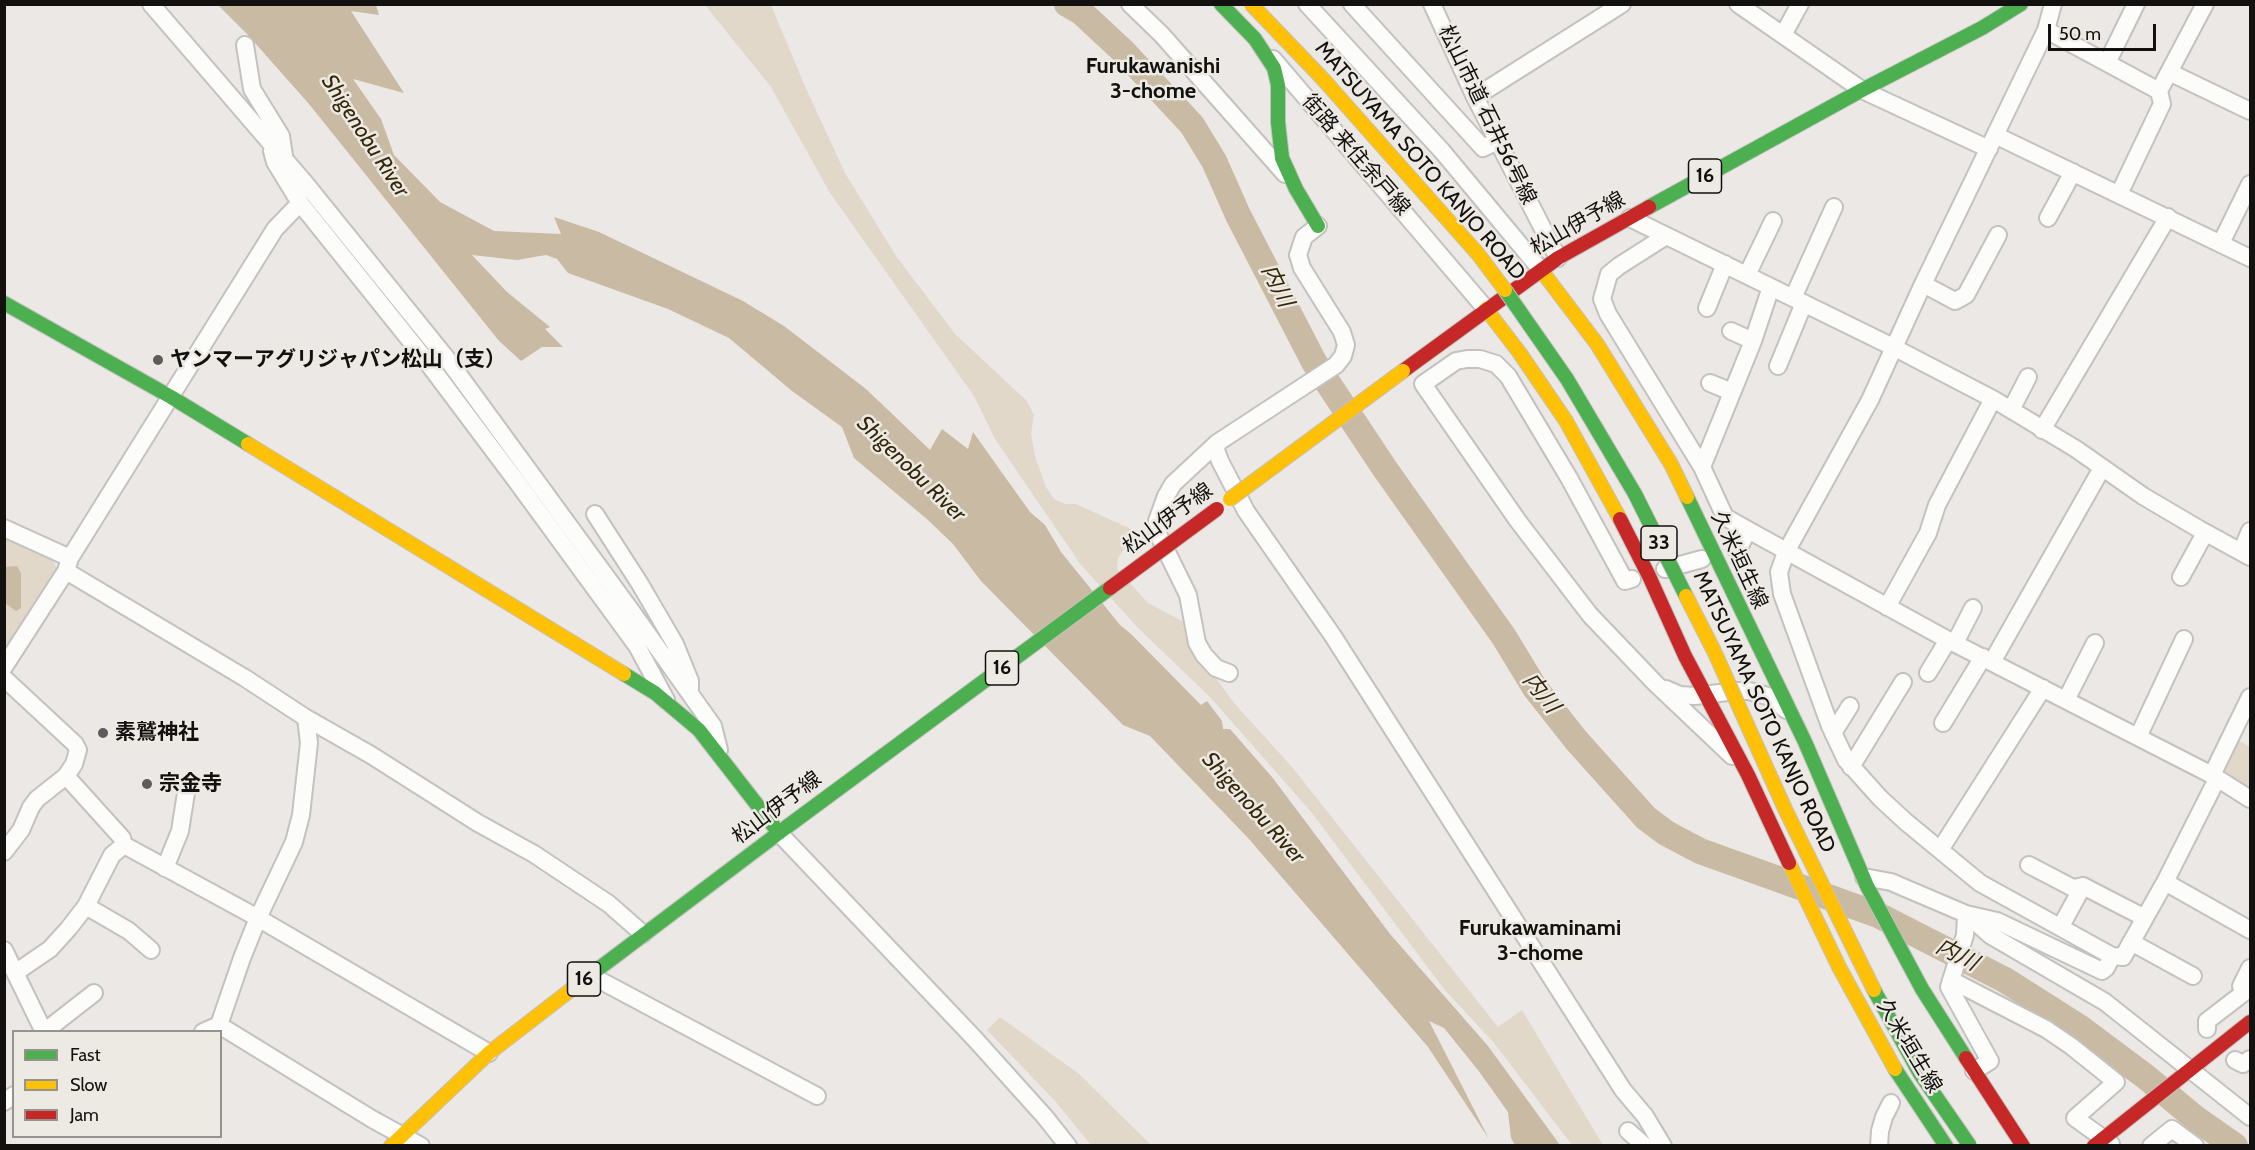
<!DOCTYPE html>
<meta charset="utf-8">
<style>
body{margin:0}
#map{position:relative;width:2255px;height:1150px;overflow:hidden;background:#ebe8e5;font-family:Cabin,sans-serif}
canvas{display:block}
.frame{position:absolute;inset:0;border:6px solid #12110f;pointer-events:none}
.legend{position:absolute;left:12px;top:1030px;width:210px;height:108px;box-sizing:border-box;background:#ede9e3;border:2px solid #95938e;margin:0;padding:8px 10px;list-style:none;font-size:18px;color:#12110f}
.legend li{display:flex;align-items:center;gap:12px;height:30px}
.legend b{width:30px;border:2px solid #95938e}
.scale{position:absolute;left:2048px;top:24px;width:108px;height:27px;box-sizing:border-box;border:3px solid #12110f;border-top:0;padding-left:8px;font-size:18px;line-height:21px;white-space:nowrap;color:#12110f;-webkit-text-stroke:4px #ede9e3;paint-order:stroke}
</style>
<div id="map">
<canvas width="2255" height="1150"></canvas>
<div class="frame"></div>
<ul class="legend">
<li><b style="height:8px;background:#4caf50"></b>Fast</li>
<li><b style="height:8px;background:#ffc107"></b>Slow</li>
<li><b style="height:8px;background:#c62828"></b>Jam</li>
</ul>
<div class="scale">50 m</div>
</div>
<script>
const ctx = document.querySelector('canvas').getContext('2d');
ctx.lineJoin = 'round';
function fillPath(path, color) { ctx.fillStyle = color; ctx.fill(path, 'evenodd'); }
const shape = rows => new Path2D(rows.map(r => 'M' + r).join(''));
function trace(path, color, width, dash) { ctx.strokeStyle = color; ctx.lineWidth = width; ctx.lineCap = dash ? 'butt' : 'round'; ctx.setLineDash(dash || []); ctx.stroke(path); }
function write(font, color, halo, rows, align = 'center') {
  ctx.font = font + ' Cabin,"Noto Sans JP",sans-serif'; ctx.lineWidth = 5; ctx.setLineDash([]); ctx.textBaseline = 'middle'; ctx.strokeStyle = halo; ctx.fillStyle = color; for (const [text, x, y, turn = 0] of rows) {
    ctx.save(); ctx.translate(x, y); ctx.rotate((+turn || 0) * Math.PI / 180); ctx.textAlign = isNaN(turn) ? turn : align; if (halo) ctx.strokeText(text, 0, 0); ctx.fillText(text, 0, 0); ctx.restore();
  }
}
fillPath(shape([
 [705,5,771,5,804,84,845,173,896,256,955,334,1027,401,1034,415,1031,434,1035,456,1046,487,1054,499,1065,504,1076,504,1142,534,1125,548,1118,558,1117,569,1148,603,1186,623,1191,644,1234,703,1292,767,1498,1027,1522,1010,1603,1145,1572,1145,1494,1043,1444,989,1312,813,1210,697,1138,628,1081,565,995,439,974,396,830,193,771,87],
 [5,535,51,556,56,567,56,576,5,655],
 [2236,739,2250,747,2250,793,2219,774],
 [1000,1017,1079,1074,1151,1145,1091,1145,1055,1101,987,1030]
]), '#e1d8ca');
fillPath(shape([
 [218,5,376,5,379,15,351,11,404,93,353,79,381,119,394,155,440,202,494,231,561,234,554,217,599,232,743,301,784,326,866,389,930,450,942,429,968,449,973,432,1030,512,1045,525,1061,552,1120,625,1131,634,1201,705,1207,701,1222,721,1223,729,1230,729,1272,777,1390,934,1488,1046,1560,1145,1515,1145,1511,1138,1508,1112,1478,1070,1444,1028,1429,1021,1489,1139,1428,1047,1249,839,1150,736,1123,725,981,581,953,544,928,520,854,458,842,427,792,391,729,338,668,309,568,273,557,259,546,255,517,260,472,255,507,292,550,327,545,329,563,347,542,347,521,361,499,341,309,104,247,34],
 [17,566,21,573,21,608,16,611,5,603,4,567]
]), '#c9baa3');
trace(shape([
 [1067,4,1081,12,1124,52,1192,125,1214,161,1238,215,1314,362,1385,469,1504,637,1535,688,1576,740,1646,818,1666,833,1700,851,1878,915,2005,980,2079,1027,2146,1077,2195,1118,2235,1146]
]), '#c9baa3', 26);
const street = shape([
 [151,4,305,183,448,360,632,612,713,726,719,750],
 [1130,4,1162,35,1285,174],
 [1307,4,1442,151,1541,270],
 [1352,4,1483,148,1498,141],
 [1432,4,1475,97,1558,258],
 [1738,4,1862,90,1989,149],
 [2053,4,2046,30,1923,284,1870,400,1786,552,1779,572,1782,594,1830,726,1846,760,1880,798,1906,822,1980,883,2112,956,2123,957,2165,882,2250,930],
 [2046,30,2159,91,2205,4],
 [1783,35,1800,4],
 [245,45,252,89,281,136,284,156],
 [1273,59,1486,309],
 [2107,63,2136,4],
 [2169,72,2250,111],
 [1475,97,1622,4],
 [1995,135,2250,258],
 [2119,194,2162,104,2159,91],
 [300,203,421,354,517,482,637,646,666,700],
 [1630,218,1893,347,1993,399,2076,449,2143,496,2199,529,2250,557],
 [2048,218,2073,172],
 [1666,236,1619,266,1609,274,1602,299,1608,314,1702,467],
 [2221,243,2250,184],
 [1747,275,1773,221],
 [1923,284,1955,301,1966,295,1998,235],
 [1793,298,1834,207],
 [1707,308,1725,264],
 [1731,331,1753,341],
 [1778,366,1804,303],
 [1710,383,1732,392],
 [2011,410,2028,377],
 [2042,430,2168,217],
 [1217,443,1216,450,1220,461,1246,511,1333,636,1623,1090,1645,1116,1663,1146],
 [595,514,640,584,675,644,690,681,690,689],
 [4,528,70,558],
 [1748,530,1725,517,1702,467,1753,341,1771,287],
 [1736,549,1741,544,1748,530,1948,640,2212,775,2250,799],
 [2241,552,2250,531],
 [1665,569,1702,559],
 [66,571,245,678,306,718,371,755,478,823,534,854,609,904,643,934],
 [2181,577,2205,533],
 [1632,579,1625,581,1569,478,1508,376,1496,364,1480,359,1467,359,1456,361,1423,384,1518,521,1590,615,1655,683,1732,756],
 [1887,607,1928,533,1937,505,1993,399],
 [1955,643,1973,608],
 [1992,662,2102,468],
 [4,667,66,571,70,558,275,229,300,203,275,162,272,151],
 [1229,673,1216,668,1204,655,1197,643,1188,595,1158,534,1157,521,1166,496,1173,484,1217,443,1336,365,1343,356,1346,345,1342,332,1302,268,1298,255,1304,237,1318,226],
 [1928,673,1948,640],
 [4,678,75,744,78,750,74,764,66,776,37,799,31,807,21,830,4,852],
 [1666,689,1680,695,1695,696,1735,691,1749,691,1771,697,1786,710],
 [2066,700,2095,643],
 [1943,723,1983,657],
 [1833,733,1850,706],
 [2138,737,2184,639],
 [1851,767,1903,682],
 [2212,775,2250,697],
 [779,833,974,1038,1045,1117,1068,1146],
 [124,845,258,918,489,1053],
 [1940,850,2043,688],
 [2029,865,2073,888,2083,886,2145,918],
 [165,868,180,831,186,793],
 [1864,877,1891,882,1966,914,1997,921,2102,971,2106,968,2112,956],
 [2165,882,2217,779],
 [86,906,129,931,151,950],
 [1966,914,1990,935,2105,1002,2250,1117],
 [1966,914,1965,935,1949,987,1990,1061,1974,1071],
 [2061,926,2083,886],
 [2131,942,2193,976],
 [4,950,44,1032],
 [15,973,50,949,69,928,86,906,112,855,124,845,122,838,66,776],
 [590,975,817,1096],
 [1951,980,2046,1029,2071,1046,2116,1082,2075,1118,2111,1144],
 [2241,986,2250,968],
 [219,1025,242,958,258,918,294,842,301,815,309,743,306,718],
 [2207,1029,2207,1021,2250,988],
 [44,1032,94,993],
 [203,1032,219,1025,372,1119,421,1146],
 [2235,1060,2243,1064,2250,1059],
 [4,1102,14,1095],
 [1628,1131,1645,1146],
 [1879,1146,1880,1131,1884,1117,1891,1103],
 [2151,1146,2172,1129,2195,1146]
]);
const fast = shape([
 [1221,4,1255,39,1274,68,1278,85,1278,122,1282,158,1296,189,1318,226],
 [1649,207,1862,90,1982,28,2021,4],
 [4,303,171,397,248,444],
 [1687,497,1805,742,1867,886,1922,989,1966,1058],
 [624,674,655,693,699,730,779,833],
 [581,982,788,826],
 [1895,1069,1946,1146]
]);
const slow = shape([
 [1541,270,1597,344,1671,464,1687,497],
 [1486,309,1519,352,1566,421,1620,519],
 [248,444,624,674],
 [1789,863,1839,967,1895,1069],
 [391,1146,489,1053,581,982]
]);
const jam = shape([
 [1403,371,1558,258,1649,207],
 [1620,519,1649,576,1685,656,1748,775,1789,863],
 [1966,1058,2023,1146],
 [2094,1146,2250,1022]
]);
trace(street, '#c3c2bf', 20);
trace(fast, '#c3c2bf', 16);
trace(slow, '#c3c2bf', 16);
trace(jam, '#c3c2bf', 16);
trace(street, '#fcfcfb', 16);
trace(fast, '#4caf50', 14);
trace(slow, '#ffc107', 14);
trace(jam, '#c62828', 14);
const fastBridge = shape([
 [1505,290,1567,379,1635,494,1686,596],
 [788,826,1110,588],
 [1874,990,1919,1072,1970,1146]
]);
const slowBridge = shape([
 [1251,4,1322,78,1478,254,1505,290],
 [1230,499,1403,371],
 [1686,596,1714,651,1785,809,1874,990]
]);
const jamBridge = shape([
 [1110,588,1217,509]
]);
trace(fastBridge, '#c3c2bf', 16, []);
trace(slowBridge, '#c3c2bf', 16, []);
trace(jamBridge, '#c3c2bf', 16, []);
trace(fastBridge, '#4caf50', 14);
trace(slowBridge, '#ffc107', 14);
trace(jamBridge, '#c62828', 14);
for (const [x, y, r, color] of [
 [158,360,6,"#5e5c5a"],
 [103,733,6,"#5e5c5a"],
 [147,784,6,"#5e5c5a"]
]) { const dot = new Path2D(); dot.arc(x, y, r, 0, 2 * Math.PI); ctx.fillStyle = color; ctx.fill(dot); trace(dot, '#ede9e3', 2); }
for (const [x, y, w] of [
 [1705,176,33],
 [1659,543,36],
 [1002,668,33],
 [584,979,33]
]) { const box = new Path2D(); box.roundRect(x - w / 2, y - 17, w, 34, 4.5); ctx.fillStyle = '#ede9e3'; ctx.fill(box); trace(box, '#12110f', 1.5); }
write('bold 20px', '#12110f', null, [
 ["16",1705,176],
 ["33",1659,543],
 ["16",1002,668],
 ["16",584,979]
]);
write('21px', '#12110f', '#ede9e3', [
 ["松山市道 石井56号線",1487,115,64],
 ["街路 来住余戸線",1356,155,49],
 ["MATSUYAMA SOTO KANJO ROAD",1420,161,49],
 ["松山伊予線",1578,224,-30],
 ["松山伊予線",1168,519,-36],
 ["久米垣生線",1739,560,65],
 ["MATSUYAMA SOTO KANJO ROAD",1764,712,65],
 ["松山伊予線",777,808,-37],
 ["久米垣生線",1909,1046,59]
]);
write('bold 21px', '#12110f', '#ede9e3', [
 ["ヤンマーアグリジャパン松山（支）",170,360],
 ["素鷲神社",115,733],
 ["宗金寺",159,784]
], 'left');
write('bold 22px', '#12110f', '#ede9e3', [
 ["Furukawanishi",1153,67],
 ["3-chome",1153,92],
 ["Furukawaminami",1540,929],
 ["3-chome",1540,954]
]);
write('italic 22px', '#36270b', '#ede9e3', [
 ["Shigenobu River",365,136,57],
 ["内川",1277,286,64],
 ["Shigenobu River",911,469,44],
 ["内川",1541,693,52],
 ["Shigenobu River",1253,808,48],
 ["内川",1957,955,27]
]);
</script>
